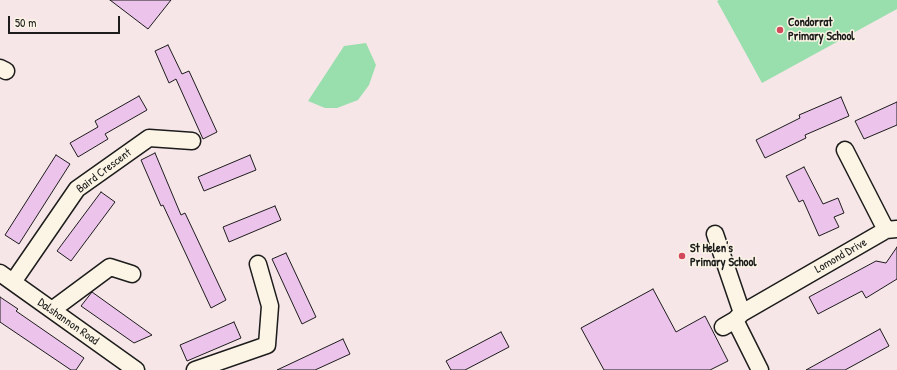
<!DOCTYPE html>
<style>
body{margin:0}
#map{position:relative;width:897px;height:370px;overflow:hidden;background:#f7e6e7;font-family:"Patrick Hand",sans-serif}
canvas{display:block}
.scale{position:absolute;left:8px;top:16px;width:112px;height:18px;box-sizing:border-box;border:2px solid #1c1c1c;border-top:0;padding-left:5px;font-size:12px;line-height:14px;white-space:nowrap;color:#1c1c1c;-webkit-text-stroke:3px #fcf5e5;paint-order:stroke}
</style>
<div id="map">
<canvas width="897" height="370"></canvas>
<div class="scale">50 m</div>
</div>
<script>
const ctx = document.querySelector('canvas').getContext('2d');
ctx.lineJoin = 'round';
function fillPath(path, color) { ctx.fillStyle = color; ctx.fill(path, 'evenodd'); }
const shape = rows => new Path2D(rows.map(r => 'M' + r).join(''));
function trace(path, color, width, dash) { ctx.strokeStyle = color; ctx.lineWidth = width; ctx.lineCap = dash ? 'butt' : 'round'; ctx.setLineDash(dash || []); ctx.stroke(path); }
function write(font, color, halo, rows, align = 'center') {
  ctx.font = font + ' "Patrick Hand",sans-serif'; ctx.lineWidth = 3; ctx.setLineDash([]); ctx.textBaseline = 'middle'; ctx.strokeStyle = halo; ctx.fillStyle = color; for (const [text, x, y, turn = 0] of rows) {
    ctx.save(); ctx.translate(x, y); ctx.rotate((+turn || 0) * Math.PI / 180); ctx.textAlign = isNaN(turn) ? turn : align; if (halo) ctx.strokeText(text, 0, 0); ctx.fillText(text, 0, 0); ctx.restore();
  }
}
fillPath(shape([
 [719,0,897,0,897,9,762,83,717,1],
 [366,43,376,65,369,85,358,100,337,108,325,108,308,101,344,46]
]), '#99dfad');
const building = shape([
 [110,0,171,0,148,29,110,0],
 [168,45,182,74,189,71,217,132,203,139,176,79,169,83,155,51,168,45],
 [139,96,147,110,105,134,108,139,78,157,70,143,98,127,95,121,139,96],
 [841,97,849,116,805,135,806,138,765,158,756,140,800,118,799,115,841,97],
 [897,102,897,125,864,139,855,121,897,102],
 [155,153,181,215,185,213,226,300,211,308,163,205,161,206,141,160,155,153],
 [56,155,70,164,19,244,5,235,56,155],
 [250,155,256,170,204,191,198,177,250,155],
 [804,167,823,204,838,198,844,213,834,217,839,227,819,236,803,200,799,202,786,176,804,167],
 [101,192,115,202,71,261,57,251,101,192],
 [275,206,281,220,229,242,223,227,275,206],
 [897,247,897,279,866,298,862,291,818,314,809,297,876,261,886,263,897,247],
 [286,253,316,317,302,324,272,259,286,253],
 [653,289,676,332,705,316,728,361,710,370,604,370,581,328,653,289],
 [92,292,152,335,134,343,81,306,92,292],
 [0,297,18,309,16,311,84,358,76,370,71,370,0,322,0,297],
 [234,322,241,338,187,361,180,345,234,322],
 [880,329,889,346,845,370,806,370,880,329],
 [501,332,509,347,465,370,451,370,446,361,501,332],
 [343,339,350,354,315,370,277,370,343,339]
]);
fillPath(building, '#ecc3eb');
trace(building, '#1c1c1c', 1);
const minor = shape([
 [0,68,6,71],
 [845,150,886,230],
 [715,234,742,313,735,320,760,370],
 [0,273,136,370],
 [13,282,77,189,149,138,192,141],
 [52,310,110,267,132,274],
 [742,313,886,230,897,229],
 [723,327,735,320],
 [195,370,267,345,270,306,258,264]
]);
trace(minor, '#1c1c1c', 19);
trace(minor, '#fcf5e5', 16);
for (const [x, y, r, color] of [
 [780,30,4,"#d1495b"],
 [682,256,4,"#d1495b"]
]) { const dot = new Path2D(); dot.arc(x, y, r, 0, 2 * Math.PI); ctx.fillStyle = color; ctx.fill(dot); trace(dot, '#fcf5e5', 1.5); }
write('bold 12px', '#1c1c1c', '#fcf5e5', [
 ["Condorrat",788,23],
 ["Primary School",788,37],
 ["St Helen's",690,249],
 ["Primary School",690,263]
], 'left');
write('12px', '#1c1c1c', '#fcf5e5', [
 ["Baird Crescent",104,171,-37],
 ["Lomond Drive",841,256,-30],
 ["Dalshannon Road",68,322,35]
]);
</script>
